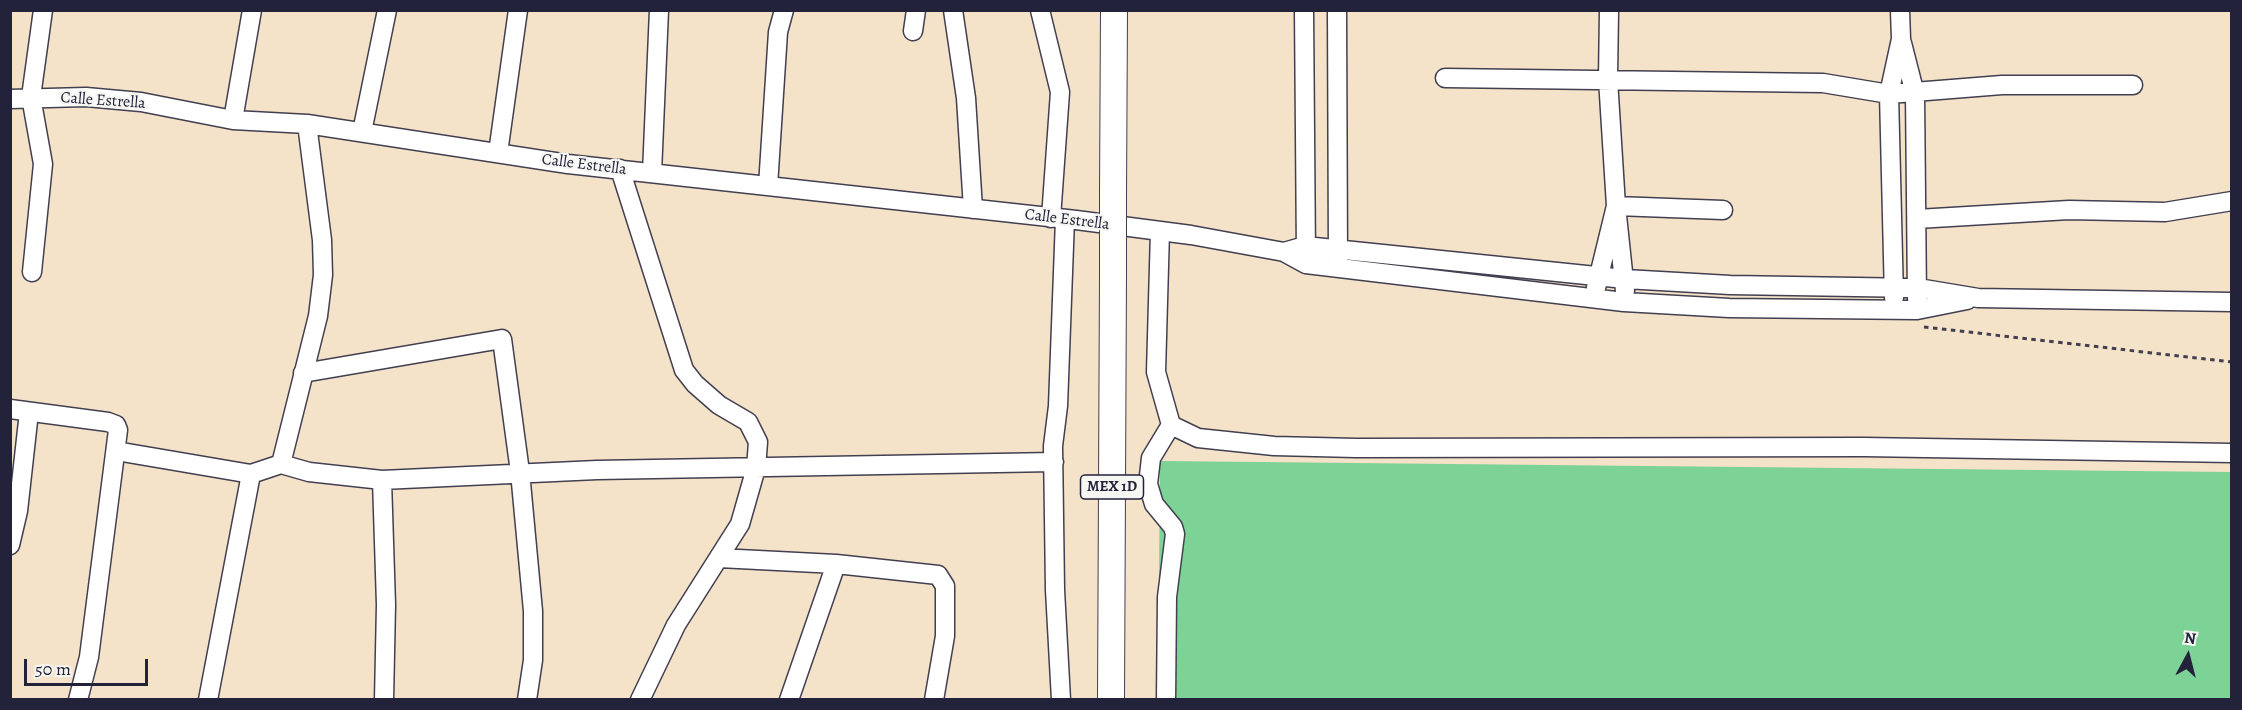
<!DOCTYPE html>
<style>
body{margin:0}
#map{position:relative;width:2242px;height:710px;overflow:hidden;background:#f4e2c9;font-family:Alegreya,serif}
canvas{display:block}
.frame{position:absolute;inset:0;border:12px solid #22223b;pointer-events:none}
.north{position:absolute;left:2158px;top:626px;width:60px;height:60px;-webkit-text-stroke:4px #f6f6f2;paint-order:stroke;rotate:7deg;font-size:16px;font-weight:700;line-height:24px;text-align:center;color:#22223b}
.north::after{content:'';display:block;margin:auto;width:21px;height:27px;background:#22223b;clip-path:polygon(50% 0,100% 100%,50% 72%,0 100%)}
.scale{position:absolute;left:24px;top:659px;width:124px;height:27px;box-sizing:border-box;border:3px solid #22223b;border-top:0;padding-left:8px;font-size:18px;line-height:21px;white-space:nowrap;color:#22223b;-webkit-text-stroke:4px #f6f6f2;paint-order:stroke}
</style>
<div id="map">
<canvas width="2242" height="710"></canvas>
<div class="frame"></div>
<div class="north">N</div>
<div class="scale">50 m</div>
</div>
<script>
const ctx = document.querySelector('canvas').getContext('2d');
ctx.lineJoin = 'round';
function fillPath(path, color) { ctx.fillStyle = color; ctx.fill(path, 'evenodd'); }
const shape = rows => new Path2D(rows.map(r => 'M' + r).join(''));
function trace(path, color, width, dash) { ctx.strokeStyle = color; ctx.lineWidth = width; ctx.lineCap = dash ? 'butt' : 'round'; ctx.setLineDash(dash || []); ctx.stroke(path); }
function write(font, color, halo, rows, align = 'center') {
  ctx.font = font + ' Alegreya,serif'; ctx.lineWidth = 4.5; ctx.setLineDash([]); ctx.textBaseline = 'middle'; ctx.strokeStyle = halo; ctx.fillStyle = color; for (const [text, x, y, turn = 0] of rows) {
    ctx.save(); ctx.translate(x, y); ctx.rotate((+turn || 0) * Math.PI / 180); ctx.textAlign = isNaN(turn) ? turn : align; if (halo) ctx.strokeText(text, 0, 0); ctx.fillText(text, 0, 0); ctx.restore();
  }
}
fillPath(shape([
 [1160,461,2231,472,2231,699,1158,700]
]), '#7dd295');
const minor = shape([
 [953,10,966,98,973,209],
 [1040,10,1060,92,1051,218],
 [1304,10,1306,258],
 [1337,10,1338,260],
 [913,31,916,10],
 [1902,43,1915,94,1917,299],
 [1445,78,1823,83,1889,94,2002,85,2133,85],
 [10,99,86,97,141,102,233,120,307,124,568,164,1076,220,1191,235,1284,252,1305,246,1625,279,1730,285,1918,288,1978,298,2232,302],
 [233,120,252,10],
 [362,132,387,10],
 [498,153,518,10],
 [620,169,684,370,695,384,719,405,748,422,758,442,756,468,740,524,676,625,640,700],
 [652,173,659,10],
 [768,186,778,32,784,10],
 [1917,219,2069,210,2165,212,2232,201],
 [1160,231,1156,372,1171,425,1198,438,1274,446,1356,448,1864,447,2232,453],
 [1284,252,1306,264,1624,302,1729,308,1917,310,1967,300],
 [32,272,43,164,31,97,43,10],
 [1596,288,1616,206,1608,79,1609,10],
 [1625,291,1616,206,1723,210],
 [1894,298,1889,94,1901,39,1900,10],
 [303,373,502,339,520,472,533,611,533,660,527,700],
 [10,409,108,422,116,425,118,430,89,657,78,700],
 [116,451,251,474],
 [281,464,318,316,323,275,322,240,307,124],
 [382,480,386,605,384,700],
 [10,545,18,511,29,412],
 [719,558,836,564,938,575,945,586,945,636,934,700],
 [208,700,251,474,281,464,309,472,382,480,597,470,1054,462],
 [789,700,836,564],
 [1061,700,1055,590,1053,446,1058,406,1065,219],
 [1166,700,1167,597,1175,534,1173,527,1154,504,1148,484,1151,458,1171,425]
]);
const highway = shape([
 [1113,196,1114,10],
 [1111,700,1113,274]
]);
trace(minor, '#423f50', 21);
trace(highway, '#423f50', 28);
trace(shape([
 [1924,327,2232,362]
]), '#423f50', 3, [4.5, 4.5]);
trace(minor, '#fff', 18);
trace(highway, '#fff', 26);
const highwayBridge = shape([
 [1113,196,1113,274]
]);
trace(highwayBridge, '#423f50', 28, []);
trace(highwayBridge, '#fff', 26);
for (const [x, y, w] of [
 [1112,487,63]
]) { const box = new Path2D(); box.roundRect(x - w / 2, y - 12, w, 24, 4.5); ctx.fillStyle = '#f6f6f2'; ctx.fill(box); trace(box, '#22223b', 1.5); }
write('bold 15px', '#22223b', null, [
 ["MEX 1D",1112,487]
]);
write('16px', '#22223b', '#f6f6f2', [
 ["Calle Estrella",103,101,4],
 ["Calle Estrella",584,165,7],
 ["Calle Estrella",1067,220,7]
]);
</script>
